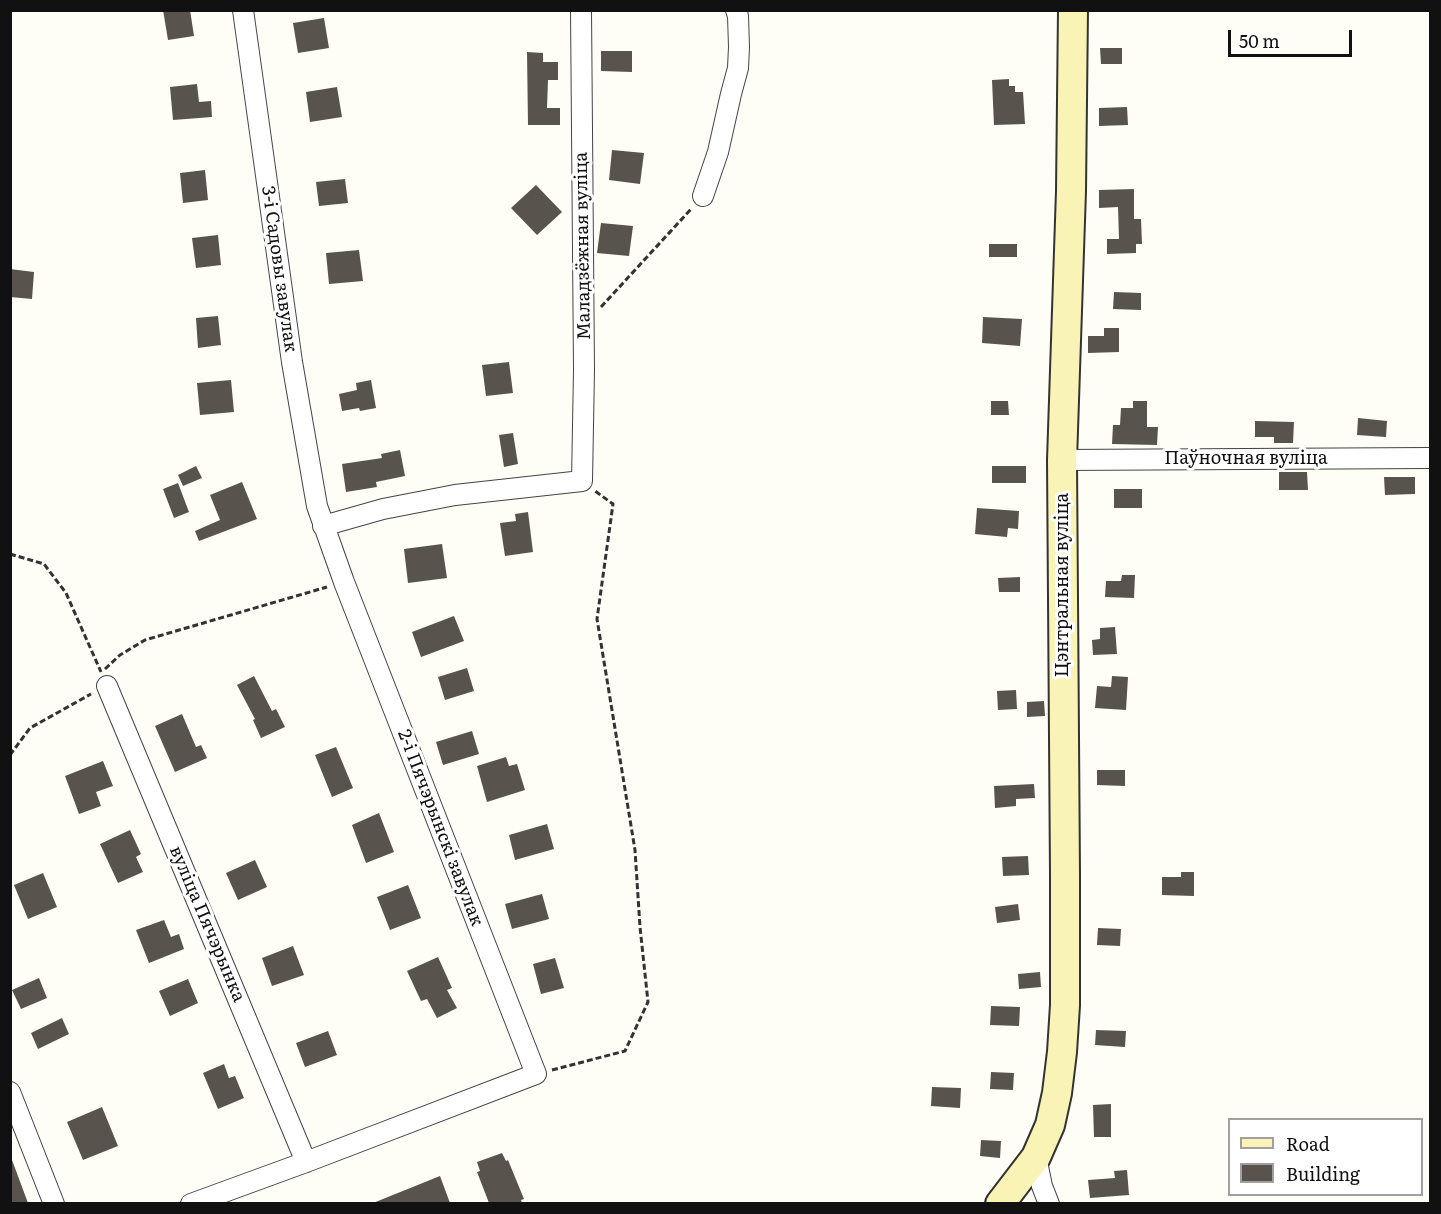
<!DOCTYPE html>
<meta charset="utf-8">
<style>
body{margin:0}
#map{position:relative;width:1441px;height:1214px;overflow:hidden;background:#fefdf6;font-family:Literata,serif}
canvas{display:block}
.frame{position:absolute;inset:0;border:12px solid #111;pointer-events:none}
.legend{position:absolute;left:1228px;top:1118px;width:195px;height:78px;box-sizing:border-box;background:#fff;border:2px solid #a0a0a0;margin:0;padding:8px 10px;list-style:none;font-size:18px;color:#111}
.legend li{display:flex;align-items:center;gap:12px;height:30px}
.legend b{width:30px;border:2px solid #a0a0a0}
.scale{position:absolute;left:1228px;top:30px;width:124px;height:27px;box-sizing:border-box;border:3px solid #111;border-top:0;padding-left:8px;font-size:18px;line-height:21px;white-space:nowrap;color:#111;-webkit-text-stroke:4px #fff;paint-order:stroke}
</style>
<div id="map">
<canvas width="1441" height="1214"></canvas>
<div class="frame"></div>
<ul class="legend">
<li><b style="height:8px;background:#f9f4b6"></b>Road</li>
<li><b style="height:16px;background:#59534e"></b>Building</li>
</ul>
<div class="scale">50 m</div>
</div>
<script>
const ctx = document.querySelector('canvas').getContext('2d');
ctx.lineJoin = 'round';
function fillPath(path, color) { ctx.fillStyle = color; ctx.fill(path, 'evenodd'); }
const shape = rows => new Path2D(rows.map(r => 'M' + r).join(''));
function trace(path, color, width, dash) { ctx.strokeStyle = color; ctx.lineWidth = width; ctx.lineCap = dash ? 'butt' : 'round'; ctx.setLineDash(dash || []); ctx.stroke(path); }
function write(font, color, halo, rows, align = 'center') {
  ctx.font = font + ' Literata,serif'; ctx.lineWidth = 6; ctx.setLineDash([]); ctx.textBaseline = 'middle'; ctx.strokeStyle = halo; ctx.fillStyle = color; for (const [text, x, y, turn = 0] of rows) {
    ctx.save(); ctx.translate(x, y); ctx.rotate((+turn || 0) * Math.PI / 180); ctx.textAlign = isNaN(turn) ? turn : align; if (halo) ctx.strokeText(text, 0, 0); ctx.fillText(text, 0, 0); ctx.restore();
  }
}
fillPath(shape([
 [163,10,190,10,194,36,168,40],
 [324,18,329,48,298,53,293,23],
 [1100,48,1122,48,1122,64,1101,64],
 [601,51,632,51,632,72,601,71],
 [527,52,543,53,543,62,558,62,558,80,548,80,547,108,560,108,560,125,528,125],
 [1009,79,1009,86,1015,86,1015,92,1023,92,1025,124,994,125,992,80],
 [197,84,199,102,211,101,212,117,173,120,170,87],
 [337,87,342,117,310,122,306,92],
 [1127,107,1128,125,1099,126,1099,108],
 [612,150,644,153,640,184,609,180],
 [205,170,208,200,183,203,180,173],
 [345,179,348,203,319,206,316,182],
 [536,185,562,212,537,235,511,208],
 [1134,189,1134,219,1141,219,1142,244,1136,244,1136,253,1107,254,1107,239,1119,239,1118,207,1099,208,1099,190],
 [601,223,633,226,629,256,597,253],
 [218,235,221,265,196,268,192,238],
 [989,244,1017,244,1017,257,989,257],
 [359,250,363,281,329,284,326,253],
 [10,269,34,272,32,299,10,297],
 [1114,292,1141,293,1141,310,1113,309],
 [218,316,221,345,198,348,196,318],
 [983,317,1022,319,1020,346,982,343],
 [1104,328,1119,328,1119,352,1088,353,1088,336,1104,336],
 [509,362,513,393,486,396,482,365],
 [231,380,234,412,200,415,197,383],
 [371,380,376,408,360,411,359,408,342,411,339,394,357,390,356,383],
 [991,401,1008,401,1009,415,991,415],
 [1133,401,1147,401,1147,427,1158,427,1157,445,1112,444,1113,425,1120,425,1121,408,1133,408],
 [1358,418,1387,421,1386,437,1357,435],
 [1255,421,1294,422,1293,443,1274,443,1274,437,1255,437],
 [513,433,518,464,504,467,499,435],
 [400,450,405,476,376,482,377,487,346,492,342,464,382,458,381,454],
 [196,466,202,478,183,486,178,475],
 [992,466,1026,466,1026,483,992,483],
 [1279,472,1307,472,1308,490,1279,490],
 [1384,477,1415,477,1415,494,1385,495],
 [242,482,257,519,199,541,195,531,220,520,210,495],
 [178,483,189,512,174,518,163,489],
 [1114,489,1142,489,1142,508,1114,508],
 [977,508,1019,511,1018,529,1008,528,1007,537,975,534],
 [528,512,533,552,505,556,500,523,516,521,515,514],
 [442,544,447,578,408,583,404,549],
 [1122,575,1135,575,1134,598,1105,597,1106,581,1121,581],
 [1020,577,1020,592,999,592,998,578],
 [454,616,464,641,421,657,412,632],
 [1115,627,1117,654,1093,655,1092,640,1100,639,1100,628],
 [467,668,474,691,445,700,438,677],
 [254,676,272,711,276,709,285,727,261,738,253,720,255,719,237,685],
 [1112,676,1128,677,1126,710,1095,708,1097,686,1111,687],
 [1016,690,1017,709,998,710,997,691],
 [1044,701,1045,716,1027,717,1027,702],
 [182,714,196,747,201,745,207,758,175,772,155,726],
 [472,731,479,754,443,765,436,742],
 [336,747,353,788,332,797,315,755],
 [506,757,509,766,517,764,525,790,487,802,477,766],
 [103,761,113,786,96,792,101,806,79,814,65,776],
 [1097,770,1125,770,1125,786,1097,785],
 [1034,784,1035,798,1016,799,1016,806,995,808,994,786],
 [379,813,394,852,366,863,352,825],
 [547,824,554,849,515,860,509,835],
 [130,830,141,854,136,857,143,872,118,883,100,844],
 [1028,856,1029,875,1003,876,1002,857],
 [255,860,267,887,238,900,226,873],
 [1181,872,1194,872,1194,896,1162,895,1162,877,1181,877],
 [43,873,57,907,28,919,14,885],
 [408,885,421,918,390,930,377,897],
 [542,894,549,919,512,929,505,904],
 [1018,904,1020,920,997,923,995,907],
 [164,920,171,937,179,934,184,949,149,963,136,930],
 [1098,928,1121,929,1120,946,1097,945],
 [293,946,304,975,272,986,262,958],
 [438,957,452,988,447,990,457,1008,437,1018,427,999,421,1001,407,971],
 [555,958,564,988,541,994,533,964],
 [1040,972,1041,987,1019,989,1018,974],
 [39,978,47,998,21,1009,12,990],
 [188,979,198,1003,170,1016,159,991],
 [991,1006,1020,1007,1019,1026,990,1025],
 [62,1018,69,1034,38,1049,31,1033],
 [1096,1030,1126,1031,1125,1047,1095,1045],
 [328,1031,337,1055,305,1067,296,1043],
 [224,1064,229,1078,235,1076,244,1098,218,1109,203,1073],
 [991,1072,1014,1073,1013,1090,990,1089],
 [932,1087,961,1088,960,1108,931,1106],
 [1111,1104,1111,1137,1094,1137,1093,1105],
 [102,1107,118,1146,83,1160,67,1122],
 [981,1140,1001,1141,1000,1158,980,1156],
 [502,1153,506,1161,508,1160,524,1199,521,1200,522,1203,489,1203,477,1172,480,1171,477,1162],
 [10,1160,12,1160,28,1203,10,1203],
 [1127,1170,1129,1195,1090,1198,1088,1180,1115,1178,1114,1171],
 [440,1176,450,1203,373,1203]
]), '#59534e');
const street = shape([
 [703,196,718,152,731,94,738,68,739,47,738,16,736,10],
 [1062,460,1430,458],
 [323,526,383,509,455,495,582,481,584,370,581,10],
 [107,686,306,1162],
 [10,1092,54,1204],
 [1036,1157,1042,1186,1049,1204],
 [191,1204,306,1162,536,1074,344,582,317,506,292,362,243,10]
]);
const secondary = shape([
 [1000,1204,1036,1157,1050,1125,1057,1093,1062,1052,1065,1005,1065,875,1062,460,1071,191,1073,10]
]);
trace(street, '#444', 22);
trace(secondary, '#333', 32);
trace(shape([
 [601,307,692,208],
 [10,554,44,564,66,593,101,672],
 [105,669,120,655,145,640,327,587],
 [10,755,30,728,91,694],
 [552,1070,625,1051,648,1002,640,927,635,850,597,619,613,504,595,491]
]), '#333', 3, [6, 3]);
trace(street, '#fff', 20);
trace(secondary, '#f9f4b6', 28);
write('18px', '#111', '#fff', [
 ["Маладзёжная вуліца",583,246,-91],
 ["3-і Садовы завулак",279,269,82],
 ["Паўночная вуліца",1246,459],
 ["Цэнтральная вуліца",1063,585,-90],
 ["2-і Пячэрынскі завулак",440,828,69],
 ["вуліца Пячэрынка",207,924,67]
]);
</script>
